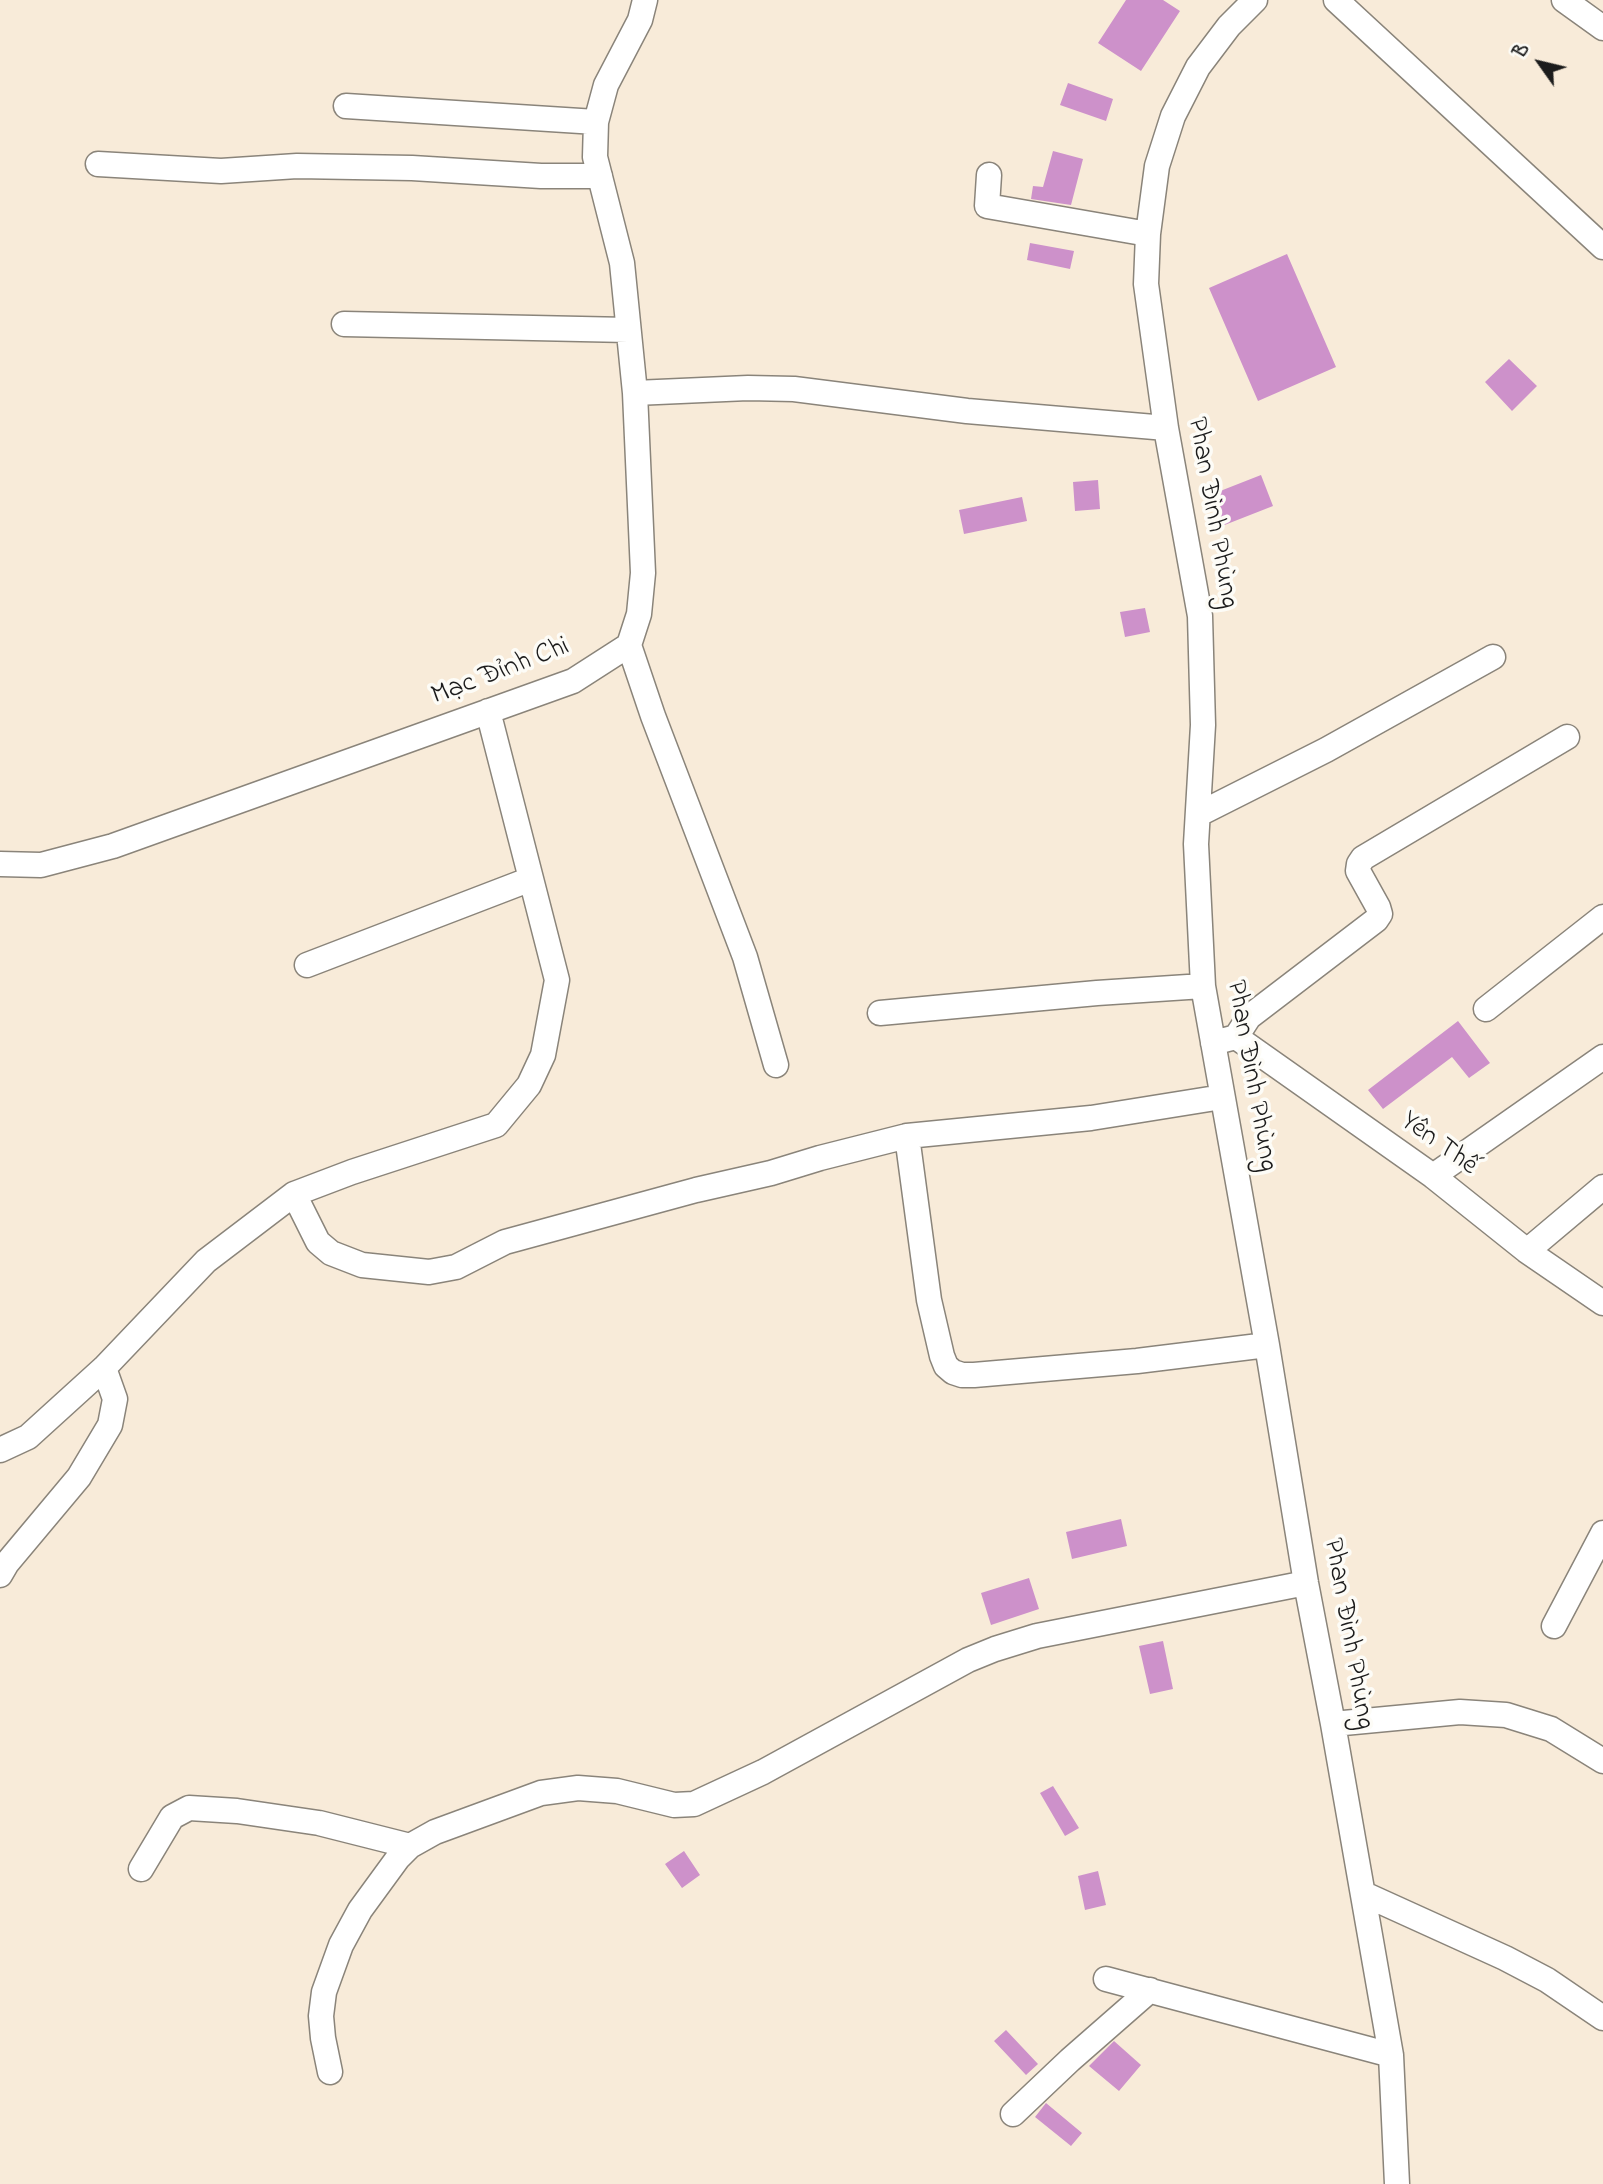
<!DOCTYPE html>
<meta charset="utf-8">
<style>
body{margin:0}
#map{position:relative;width:1603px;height:2184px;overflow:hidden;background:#f8ebd9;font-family:"Indie Flower",sans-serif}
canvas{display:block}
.north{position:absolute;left:1505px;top:28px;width:70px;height:70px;-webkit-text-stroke:5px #fdfcf7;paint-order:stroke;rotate:304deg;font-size:19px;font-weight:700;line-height:28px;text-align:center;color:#1c1c1c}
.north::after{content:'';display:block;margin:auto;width:24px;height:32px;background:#1c1c1c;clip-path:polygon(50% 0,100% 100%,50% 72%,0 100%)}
</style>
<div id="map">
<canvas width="1603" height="2184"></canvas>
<div class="north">B</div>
</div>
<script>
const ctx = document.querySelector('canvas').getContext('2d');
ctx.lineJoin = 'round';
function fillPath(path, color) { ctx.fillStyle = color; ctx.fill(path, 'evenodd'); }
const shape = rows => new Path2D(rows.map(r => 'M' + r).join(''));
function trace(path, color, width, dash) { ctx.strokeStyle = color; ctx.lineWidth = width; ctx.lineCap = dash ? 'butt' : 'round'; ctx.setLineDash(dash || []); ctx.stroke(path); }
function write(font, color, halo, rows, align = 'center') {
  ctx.font = font + ' "Indie Flower",sans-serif'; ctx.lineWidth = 7; ctx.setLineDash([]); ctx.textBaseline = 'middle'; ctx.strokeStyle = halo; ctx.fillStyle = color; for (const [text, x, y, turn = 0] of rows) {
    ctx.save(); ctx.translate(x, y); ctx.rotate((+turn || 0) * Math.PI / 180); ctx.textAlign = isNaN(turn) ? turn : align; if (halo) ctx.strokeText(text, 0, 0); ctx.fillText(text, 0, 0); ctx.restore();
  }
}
fillPath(shape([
 [1126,0,1163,0,1180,11,1141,71,1098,43],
 [1068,83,1113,99,1106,121,1060,105],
 [1053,151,1083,159,1071,205,1031,199,1033,186,1043,187],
 [1030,243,1074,251,1070,269,1027,260],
 [1287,254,1336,367,1258,401,1209,288],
 [1509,359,1537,386,1512,411,1485,382],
 [1261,475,1273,506,1222,526,1210,495],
 [1098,480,1100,509,1075,511,1073,482],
 [1022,497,1027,521,964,534,959,510],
 [1145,608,1150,632,1125,637,1120,612],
 [1458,1021,1490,1063,1469,1078,1452,1057,1383,1109,1368,1090],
 [1121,1519,1127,1546,1072,1559,1066,1532],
 [1029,1578,1039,1609,991,1625,981,1593],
 [1163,1641,1173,1689,1150,1694,1139,1646],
 [1053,1786,1079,1828,1065,1836,1040,1793],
 [684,1851,700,1875,682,1888,665,1864],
 [1098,1871,1106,1905,1085,1910,1078,1876],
 [1006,2030,1038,2064,1026,2075,994,2041],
 [1114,2041,1141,2065,1119,2091,1089,2066],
 [1046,2103,1082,2133,1071,2146,1035,2117]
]), '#cd91ca');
const minor = shape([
 [1255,0,1229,26,1198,67,1173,116,1157,166,1148,234,1146,284,1166,428,1200,616,1203,725,1196,844,1203,986,1267,1345,1306,1583,1333,1724,1391,2055,1397,2184],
 [1336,0,1603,247],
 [1564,0,1603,28],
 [346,106,596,122],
 [98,164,221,171,297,166,412,168,541,176,600,176],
 [989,175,987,206,1148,234],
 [344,324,628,330],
 [635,393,748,388,794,389,967,411,1166,428],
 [629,645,653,716,745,957,776,1065],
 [1199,814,1326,750,1493,657],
 [0,864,41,865,113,846,573,681,629,645,639,614,643,573,635,393,622,263,595,157,596,122,606,85,640,20,645,0],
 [307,965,531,879],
 [1486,1009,1603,917],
 [880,1013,1097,993,1203,986],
 [1236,1037,1433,1176,1527,1251,1603,1303],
 [1213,1043,1236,1037,1249,1017,1376,920,1380,914,1378,907,1358,871,1359,864,1363,858,1567,737],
 [907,1136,929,1300,942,1356,946,1366,953,1372,962,1375,974,1375,1137,1361,1267,1345],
 [1433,1176,1603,1057],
 [294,1194,318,1242,331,1253,362,1265,429,1272,456,1267,505,1242,696,1190,771,1173,820,1158,907,1136,1091,1118,1222,1097],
 [1527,1251,1603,1187],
 [0,1450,28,1437,104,1368,206,1261,294,1194,352,1172,496,1125,529,1085,543,1055,557,980,488,711],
 [0,1575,7,1563,79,1477,110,1425,115,1399,104,1368],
 [1554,1626,1603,1533],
 [1333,1724,1460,1712,1506,1715,1551,1729,1603,1761],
 [141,1869,172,1817,189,1808,237,1811,319,1823,410,1846],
 [1364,1894,1505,1958,1547,1980,1603,2018],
 [1106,1979,1391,2055],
 [330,2072,323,2038,321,2016,324,1992,341,1945,360,1910,398,1858,410,1846,435,1832,541,1793,578,1788,617,1791,674,1805,694,1804,763,1772,968,1660,995,1649,1037,1636,1306,1583],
 [1013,2114,1070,2060,1150,1990]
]);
trace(minor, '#8a847a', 27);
trace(minor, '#fff', 24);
write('28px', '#1c1c1c', '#fdfcf7', [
 ["Phan Đình Phùng",1211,513,80],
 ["Mạc Đỉnh Chi",501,673,-21],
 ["Phan Đình Phùng",1250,1076,80],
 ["Yên Thế",1438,1145,36],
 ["Phan Đình Phùng",1347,1634,80]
]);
</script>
